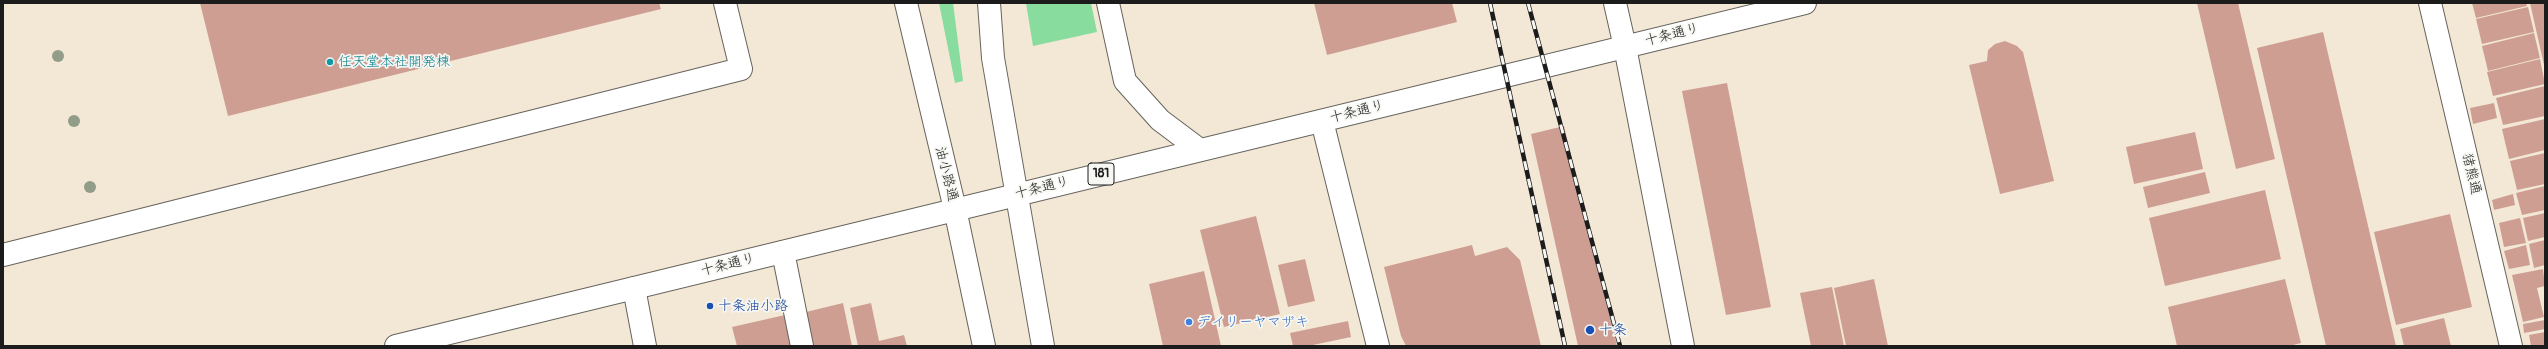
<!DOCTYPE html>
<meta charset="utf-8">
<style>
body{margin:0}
#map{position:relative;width:2548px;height:349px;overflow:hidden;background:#f2e8d5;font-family:Pangolin,sans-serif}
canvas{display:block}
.frame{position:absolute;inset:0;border:4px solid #1c1c1c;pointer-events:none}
</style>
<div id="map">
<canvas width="2548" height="349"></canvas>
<div class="frame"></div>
</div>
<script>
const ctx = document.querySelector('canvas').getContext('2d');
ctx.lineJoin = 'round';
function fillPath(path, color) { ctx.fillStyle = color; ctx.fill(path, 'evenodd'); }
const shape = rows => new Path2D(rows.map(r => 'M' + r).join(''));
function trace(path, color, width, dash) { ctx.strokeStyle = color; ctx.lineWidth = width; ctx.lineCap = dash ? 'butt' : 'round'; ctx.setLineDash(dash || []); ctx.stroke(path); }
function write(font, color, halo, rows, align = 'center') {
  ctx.font = font + ' Pangolin,"Klee One",sans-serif'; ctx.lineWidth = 3.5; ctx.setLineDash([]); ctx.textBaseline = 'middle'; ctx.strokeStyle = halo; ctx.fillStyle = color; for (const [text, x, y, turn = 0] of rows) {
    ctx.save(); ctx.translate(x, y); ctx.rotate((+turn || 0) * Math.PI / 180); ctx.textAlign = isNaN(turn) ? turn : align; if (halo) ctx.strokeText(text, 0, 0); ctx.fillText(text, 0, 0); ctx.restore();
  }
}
fillPath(shape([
 [939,3,953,3,963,81,955,83],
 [1026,3,1091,3,1097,32,1033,46]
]), '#87dc9e');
fillPath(shape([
 [200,3,659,3,661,9,228,116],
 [1314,3,1452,3,1457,22,1327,55],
 [2197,3,2238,3,2275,159,2236,169],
 [2472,3,2526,3,2527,6,2476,18],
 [2530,3,2545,3,2545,65,2544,65],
 [2528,7,2534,32,2482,44,2476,19],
 [2323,32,2396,346,2326,346,2257,48],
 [2534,33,2540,58,2488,71,2482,46],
 [2005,41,2017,46,2023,52,2054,181,2000,194,1969,65,1987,61,1988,50,1995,44],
 [2540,59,2545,84,2493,96,2487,72],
 [1727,83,1771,307,1726,315,1682,91],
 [2545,86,2545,116,2503,125,2496,98],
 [2494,103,2497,118,2473,124,2470,108],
 [2545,119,2545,150,2509,159,2502,129],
 [1564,126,1612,324,1617,346,1578,346,1531,134],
 [2195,132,2203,169,2134,184,2126,147],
 [2545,153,2545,184,2517,190,2510,161],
 [2205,172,2210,193,2148,208,2143,187],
 [2545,186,2545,210,2522,215,2516,193],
 [2265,190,2281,259,2165,286,2149,218],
 [2513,194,2515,205,2494,210,2492,200],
 [2545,213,2545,237,2528,241,2523,218],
 [2450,214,2472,307,2396,325,2374,232],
 [1256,216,1280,314,1224,327,1200,230],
 [2520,218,2526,243,2504,247,2499,223],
 [2545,240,2545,265,2534,268,2529,244],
 [1472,245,1475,256,1507,247,1520,260,1541,346,1406,346,1401,336,1384,267],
 [2526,245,2530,265,2509,269,2504,251],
 [1305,259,1315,301,1288,307,1278,265],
 [2543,269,2545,286,2537,288,2544,317,2523,322,2512,275],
 [1204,271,1221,346,1163,346,1149,284],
 [1874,279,1888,346,1846,346,1834,288],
 [2285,279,2301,343,2289,346,2177,346,2168,307],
 [1832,287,1844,346,1811,346,1800,293],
 [843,303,852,346,813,346,806,312],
 [871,303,879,341,904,335,907,346,858,346,850,308],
 [785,315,792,346,737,346,732,327],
 [2444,318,2451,346,2404,346,2400,329],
 [2545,320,2545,329,2524,333,2523,324],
 [1348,321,1351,337,1308,346,1293,346,1290,333],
 [2545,332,2545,346,2531,346,2529,335]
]), '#cf9e93');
const minor = shape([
 [906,3,955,209,984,346],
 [989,3,993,58,1043,346],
 [1108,3,1125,81,1160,120,1200,150],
 [1615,3,1625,47,1683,346],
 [2430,3,2511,346],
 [1322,121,1378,346],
 [783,252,802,346],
 [3,255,741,69,725,3],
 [634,288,645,346]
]);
const major = shape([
 [396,346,1805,3]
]);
trace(minor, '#67635d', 24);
trace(major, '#67635d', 24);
trace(minor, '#fff', 22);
trace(major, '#fff', 22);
const rail = shape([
 [1490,3,1565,346],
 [1528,3,1620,346]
]);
trace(rail, '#1c1c1c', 4.5);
trace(rail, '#f6f6f2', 3, [9]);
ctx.fillStyle = '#919d89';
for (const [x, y] of [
 [58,56],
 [74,121],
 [90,187]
]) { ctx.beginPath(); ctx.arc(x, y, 6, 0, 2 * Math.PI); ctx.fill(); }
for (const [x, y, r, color] of [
 [330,62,4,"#0f9aa8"],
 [710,306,4,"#1a4fb4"],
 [1189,322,4,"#3f7fe0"],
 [1590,330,5,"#1a4fb4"]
]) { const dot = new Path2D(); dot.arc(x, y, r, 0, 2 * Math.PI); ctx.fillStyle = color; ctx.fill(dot); trace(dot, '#f6f6f2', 1.5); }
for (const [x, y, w] of [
 [1101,174,26]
]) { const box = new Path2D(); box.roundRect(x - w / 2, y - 11, w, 22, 3); ctx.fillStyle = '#f6f6f2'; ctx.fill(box); trace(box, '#1c1c1c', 1); }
write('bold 13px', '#1c1c1c', null, [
 ["181",1101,174]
]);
write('14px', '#1c1c1c', '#f6f6f2', [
 ["十条通り",1672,35,-14],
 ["十条通り",1357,112,-14],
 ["油小路通",946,174,76],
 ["猪熊通",2471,174,77],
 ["十条通り",1042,188,-14],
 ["十条通り",728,265,-14]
]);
write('14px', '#0d838f', '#f6f6f2', [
 ["任天堂本社開発棟",338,62]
], 'left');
write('14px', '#164399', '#f6f6f2', [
 ["十条油小路",718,306],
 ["十条",1599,330]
], 'left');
write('14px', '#366cbe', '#f6f6f2', [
 ["デイリーヤマザキ",1197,322]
], 'left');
</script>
